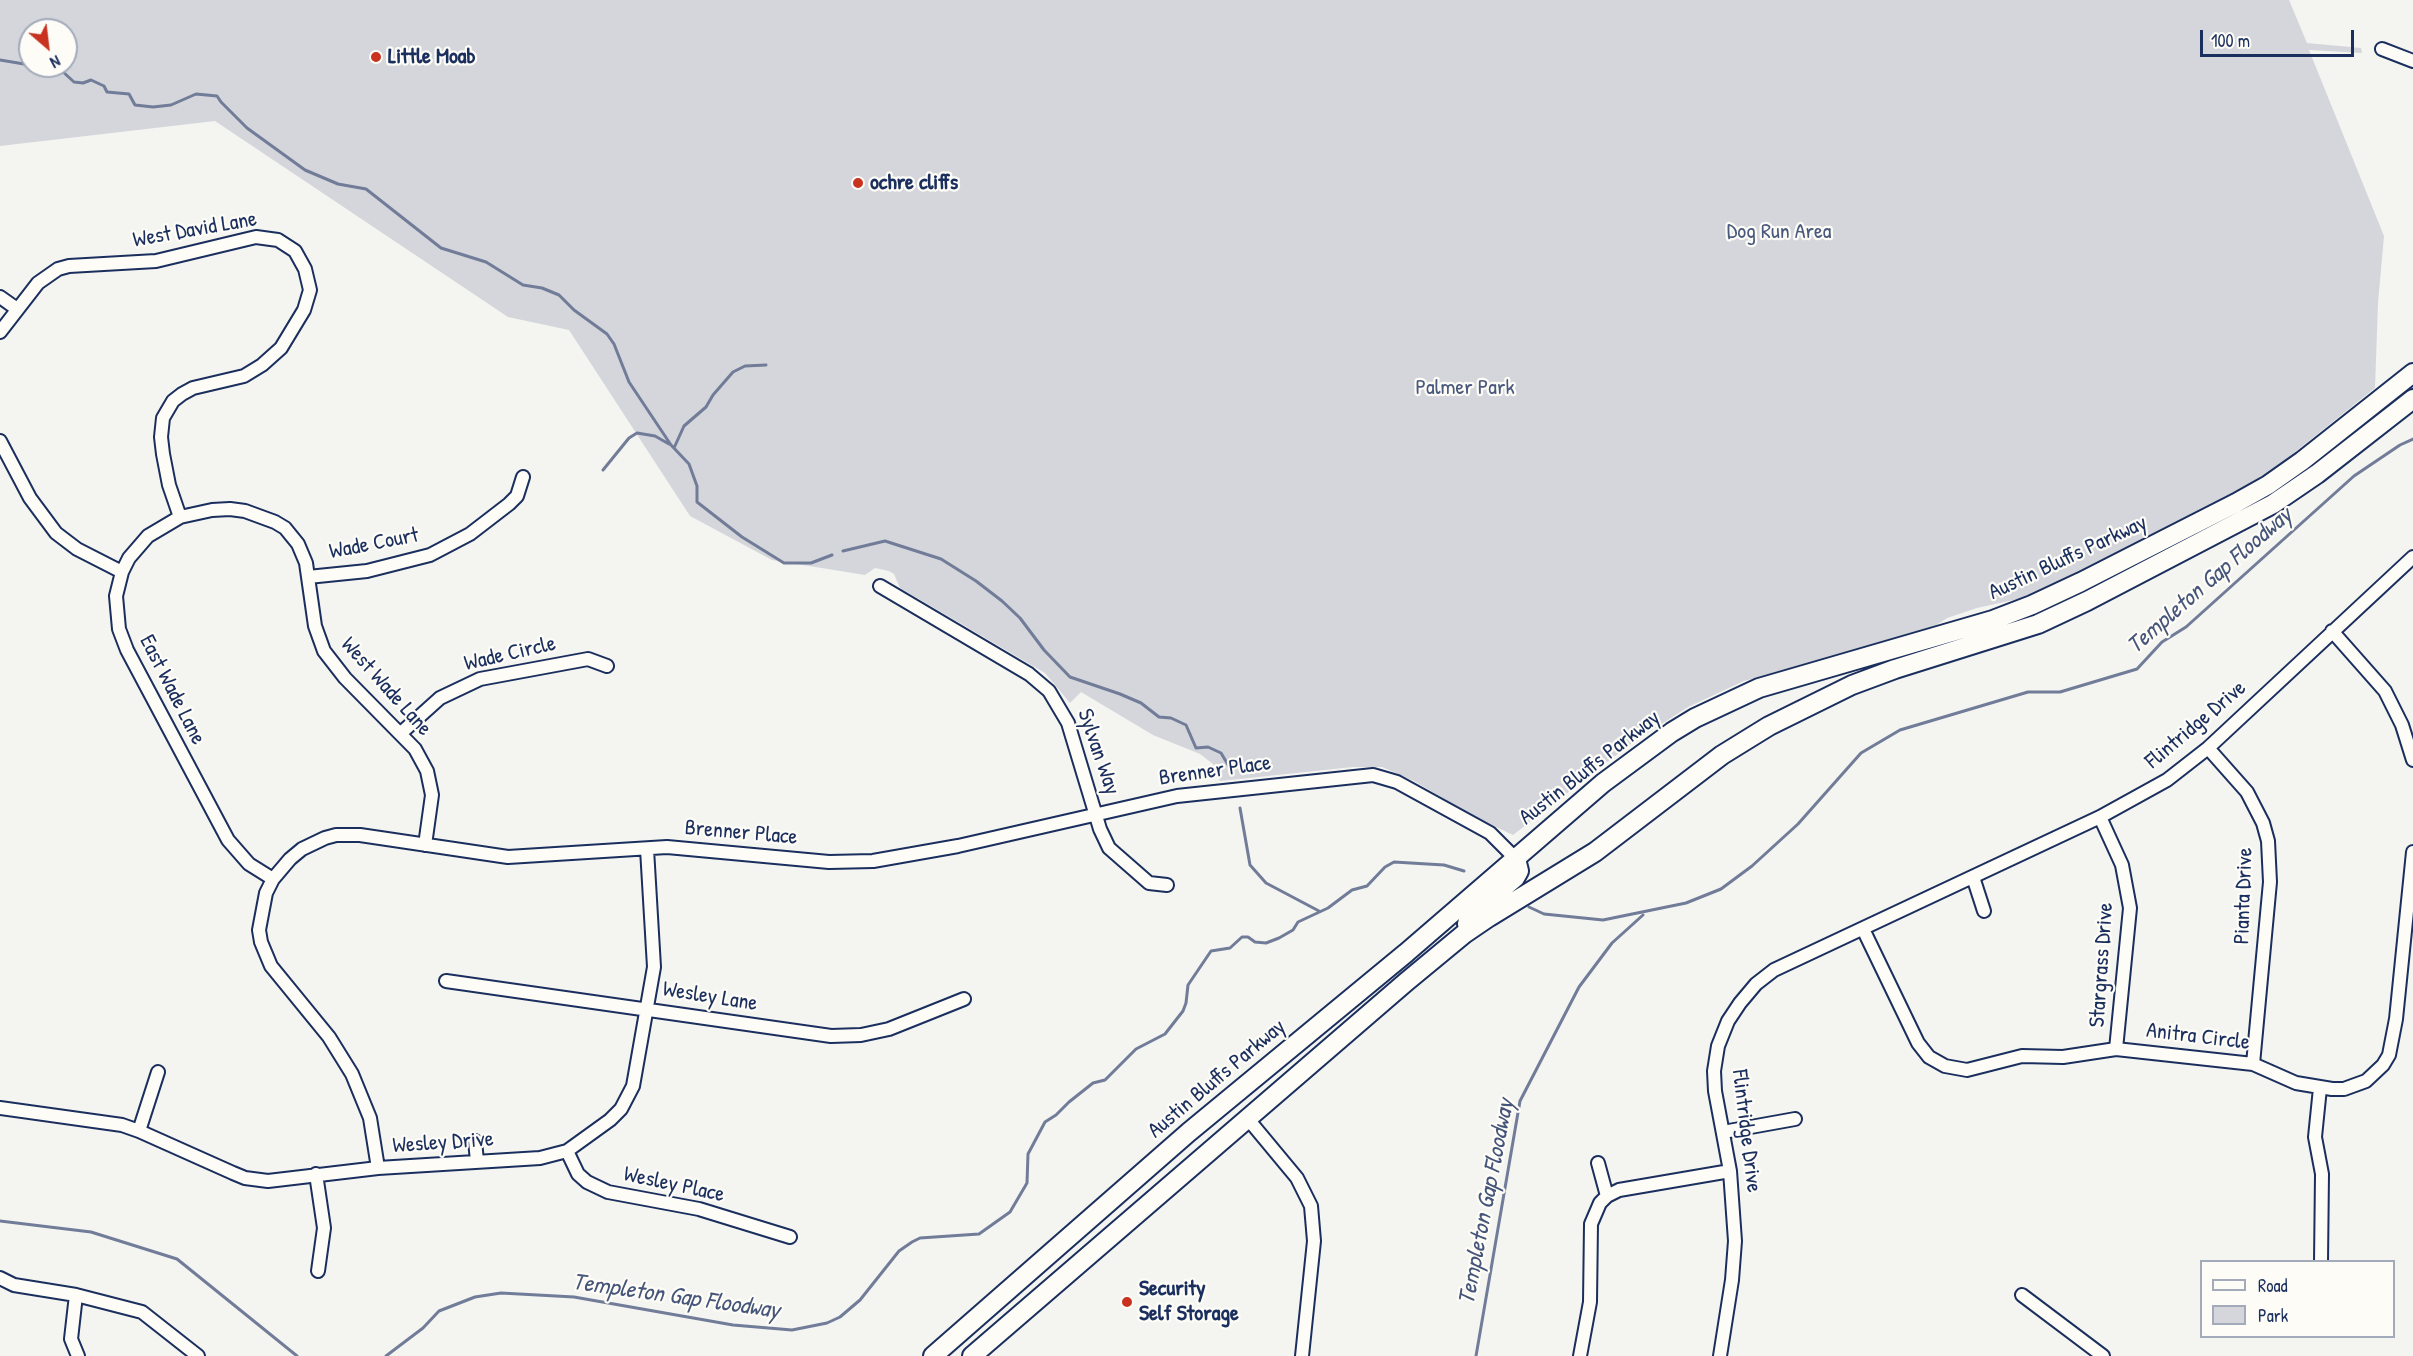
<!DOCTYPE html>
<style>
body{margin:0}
#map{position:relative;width:2413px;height:1356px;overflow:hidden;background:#f4f4f1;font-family:"Patrick Hand",sans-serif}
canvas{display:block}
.legend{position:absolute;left:2200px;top:1260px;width:195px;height:78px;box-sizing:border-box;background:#fdfcf7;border:2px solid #a3aaba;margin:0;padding:8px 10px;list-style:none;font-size:18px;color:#1b2f5e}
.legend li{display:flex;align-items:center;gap:12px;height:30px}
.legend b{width:30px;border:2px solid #a3aaba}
.north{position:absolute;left:18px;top:18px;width:60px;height:60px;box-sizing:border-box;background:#fdfcf7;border:2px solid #a3aaba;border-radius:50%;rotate:152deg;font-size:16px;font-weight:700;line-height:24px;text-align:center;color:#1b2f5e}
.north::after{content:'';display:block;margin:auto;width:21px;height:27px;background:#c8321e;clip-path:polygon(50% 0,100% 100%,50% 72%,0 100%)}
.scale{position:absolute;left:2200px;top:30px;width:154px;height:27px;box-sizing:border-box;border:3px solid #1b2f5e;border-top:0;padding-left:8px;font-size:18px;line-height:21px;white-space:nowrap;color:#1b2f5e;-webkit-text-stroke:4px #fdfcf7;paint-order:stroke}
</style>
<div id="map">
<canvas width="2413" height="1356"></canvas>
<ul class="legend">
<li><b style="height:8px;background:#fdfcf7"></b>Road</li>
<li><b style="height:16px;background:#d4d6db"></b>Park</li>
</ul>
<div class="north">N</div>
<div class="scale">100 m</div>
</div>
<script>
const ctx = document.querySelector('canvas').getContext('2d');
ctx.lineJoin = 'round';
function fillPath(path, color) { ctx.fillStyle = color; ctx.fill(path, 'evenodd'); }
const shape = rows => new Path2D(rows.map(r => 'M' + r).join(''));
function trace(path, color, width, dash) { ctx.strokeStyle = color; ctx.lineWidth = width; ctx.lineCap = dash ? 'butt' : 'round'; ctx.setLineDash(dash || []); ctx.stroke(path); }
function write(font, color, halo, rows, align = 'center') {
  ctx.font = font + ' "Patrick Hand",sans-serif'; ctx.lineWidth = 4.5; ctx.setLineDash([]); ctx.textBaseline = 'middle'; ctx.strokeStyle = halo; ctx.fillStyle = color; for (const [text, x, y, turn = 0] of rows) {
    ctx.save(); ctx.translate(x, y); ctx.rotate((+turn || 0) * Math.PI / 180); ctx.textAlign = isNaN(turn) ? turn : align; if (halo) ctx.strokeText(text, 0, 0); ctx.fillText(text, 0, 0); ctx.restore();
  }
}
fillPath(shape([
 [0,0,2289,0,2307,43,2361,48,2362,53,2309,50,2384,236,2378,303,2375,388,2285,460,2246,486,2027,597,1977,608,1947,618,1935,626,1744,681,1688,707,1632,743,1513,835,1471,815,1414,781,1382,767,1353,767,1220,781,1213,764,1200,754,1153,735,1081,692,1070,703,1045,673,900,588,894,574,889,571,875,568,865,575,772,560,690,516,569,330,508,317,215,121,0,146],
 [30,30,66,30,66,66,30,66]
]), '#d4d6db');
trace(shape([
 [0,60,30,65],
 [32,66,49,74,61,70,74,82,83,83,91,80,104,86,107,92,129,94,135,105,153,107,171,105,196,94,217,96,221,102,247,128,305,170,338,184,366,189,441,248,486,262,523,285,542,288,559,295,574,310,607,334,614,344,629,382,671,445,689,464,697,486,697,502,742,537,784,563,811,563,832,555],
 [674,448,684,426,706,407,713,395,733,372,745,366,766,365],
 [603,470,629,438,637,433,655,436,669,444],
 [843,551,885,541,941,559,976,581,1002,601,1020,618,1044,650,1070,677,1120,694,1141,703,1159,717,1171,718,1186,725,1196,748,1208,747,1221,753,1233,773],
 [1240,808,1250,865,1266,883,1319,911],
 [1529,907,1544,914,1603,920,1686,903,1721,889,1752,866,1798,824,1861,753,1900,730,2028,692,2060,692,2137,669,2162,642,2186,627,2354,476,2400,445,2413,439],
 [0,1221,91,1232,177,1259,297,1356],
 [386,1356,423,1328,439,1311,475,1297,501,1293,574,1297,733,1325,792,1330,827,1323,840,1317,860,1300,899,1251,912,1242,920,1238,979,1234,1010,1212,1027,1183,1028,1154,1045,1122,1056,1115,1069,1102,1093,1083,1105,1080,1136,1049,1165,1034,1183,1011,1186,1003,1188,985,1211,951,1230,948,1242,937,1248,937,1255,942,1266,943,1279,938,1293,930,1298,922,1328,908,1352,890,1367,886,1385,867,1394,862,1444,865,1464,871],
 [1476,1356,1520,1101,1579,987,1612,943,1643,915]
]), '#717c98', 3);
const minor = shape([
 [2382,49,2413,61],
 [0,297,17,309],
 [0,332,38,283,58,269,69,266,156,261,256,237,278,240,295,251,305,269,310,290,304,310,281,348,262,365,244,376,193,388,182,394,173,401,163,418,161,437,163,454,169,485,180,517],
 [0,441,30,498,56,533,77,549,122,572],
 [308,577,367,571,430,555,470,534,509,504,517,496,523,477],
 [880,586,1029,674,1049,691,1068,723,1100,829,1109,848,1149,883,1167,885],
 [2332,631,2385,691,2402,725,2413,760],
 [401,733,440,698,480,679,588,659,607,666],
 [2208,748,2247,792,2263,823,2268,841,2270,882,2253,1064],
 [2100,817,2122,865,2130,908,2116,1049],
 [1973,877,1984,911],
 [273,879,249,864,228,840,127,650,119,629,116,596,122,572,129,558,148,536,180,517,212,510,230,509,245,511,275,522,285,528,298,544,306,563,315,626,324,651,345,678,415,749,427,771,432,795,425,845],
 [1863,929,1918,1043,1929,1057,1945,1066,1967,1070,2022,1056,2063,1057,2116,1049,2253,1064,2296,1083,2332,1089,2344,1089,2366,1081,2383,1065,2389,1055,2396,1019,2413,852],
 [446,981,831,1036,861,1035,889,1029,964,999],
 [2320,1088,2315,1137,2322,1174,2321,1262],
 [0,1108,122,1125,139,1131,233,1173,245,1178,268,1181,378,1168,540,1158,567,1151,610,1120,621,1109,633,1086,654,967,647,849],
 [1248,1119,1297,1178,1311,1206,1314,1241,1302,1356],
 [139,1131,158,1072],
 [1723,1132,1795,1119],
 [475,1141,477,1161],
 [567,1151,578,1174,587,1182,608,1192,699,1209,790,1237],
 [1598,1163,1607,1196],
 [378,1168,370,1118,352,1074,329,1037,271,966,261,942,259,930,266,893,273,879,290,859,302,849,325,838,336,835,360,835,508,857,667,847,829,862,873,861,958,846,1177,796,1373,775,1397,782,1490,833,1516,859],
 [316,1174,324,1228,318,1271],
 [0,1278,14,1285,76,1295],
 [2022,1295,2103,1356],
 [78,1356,71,1339,76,1295,142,1312,198,1356],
 [1580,1356,1590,1302,1591,1224,1600,1203,1607,1196,1619,1190,1730,1171],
 [1720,1356,1732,1280,1735,1241,1730,1171,1715,1091,1714,1071,1718,1046,1728,1021,1740,1003,1756,984,1774,970,2100,817,2167,780,2208,748,2413,557]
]);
const primary = shape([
 [1467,924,1469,917,1515,878,1519,871,1516,859],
 [933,1356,1189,1132,1406,953,1603,783,1672,732,1695,718,1759,688,1993,620,2032,605,2081,582,2236,503,2268,485,2302,461,2413,373],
 [972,1356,1406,982,1464,934,1489,917,1595,852,1722,755,1769,726,1852,685,1895,669,2038,624,2087,601,2273,504,2317,474,2413,399]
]);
trace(minor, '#1b2f5e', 16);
trace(primary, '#1b2f5e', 22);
trace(minor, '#fdfcf7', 12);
trace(primary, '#fdfcf7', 18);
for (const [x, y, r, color] of [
 [376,57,6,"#c8321e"],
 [858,183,6,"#c8321e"],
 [1127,1302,6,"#c8321e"]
]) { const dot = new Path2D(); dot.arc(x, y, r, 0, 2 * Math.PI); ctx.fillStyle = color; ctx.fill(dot); trace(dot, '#fdfcf7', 2); }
write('bold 22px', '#1b2f5e', '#fdfcf7', [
 ["Little Moab",388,57],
 ["ochre cliffs",870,183],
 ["Security",1139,1289],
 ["Self Storage",1139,1314]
], 'left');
write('22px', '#1b2f5e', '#fdfcf7', [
 ["West David Lane",195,230,-10],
 ["Wade Court",374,544,-11],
 ["Austin Bluffs Parkway",2068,558,-25],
 ["Wade Circle",510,654,-13],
 ["West Wade Lane",386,687,48],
 ["East Wade Lane",172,690,63],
 ["Flintridge Drive",2196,725,-40],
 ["Sylvan Way",1098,752,71],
 ["Austin Bluffs Parkway",1590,768,-38],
 ["Brenner Place",1215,771,-8],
 ["Brenner Place",741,833,5],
 ["Pianta Drive",2244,896,-88],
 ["Stargrass Drive",2102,965,-86],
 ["Wesley Lane",710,997,9],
 ["Anitra Circle",2198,1037,7],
 ["Austin Bluffs Parkway",1217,1079,-40],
 ["Flintridge Drive",1746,1131,83],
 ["Wesley Drive",443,1143,-4],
 ["Wesley Place",674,1185,12]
]);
write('22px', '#49597d', '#fdfcf7', [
 ["Dog Run Area",1779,232],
 ["Palmer Park",1465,388]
]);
write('italic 24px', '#46567b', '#fdfcf7', [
 ["Templeton Gap Floodway",2210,581,-41],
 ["Templeton Gap Floodway",1487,1202,-79],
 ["Templeton Gap Floodway",676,1297,8]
]);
</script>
